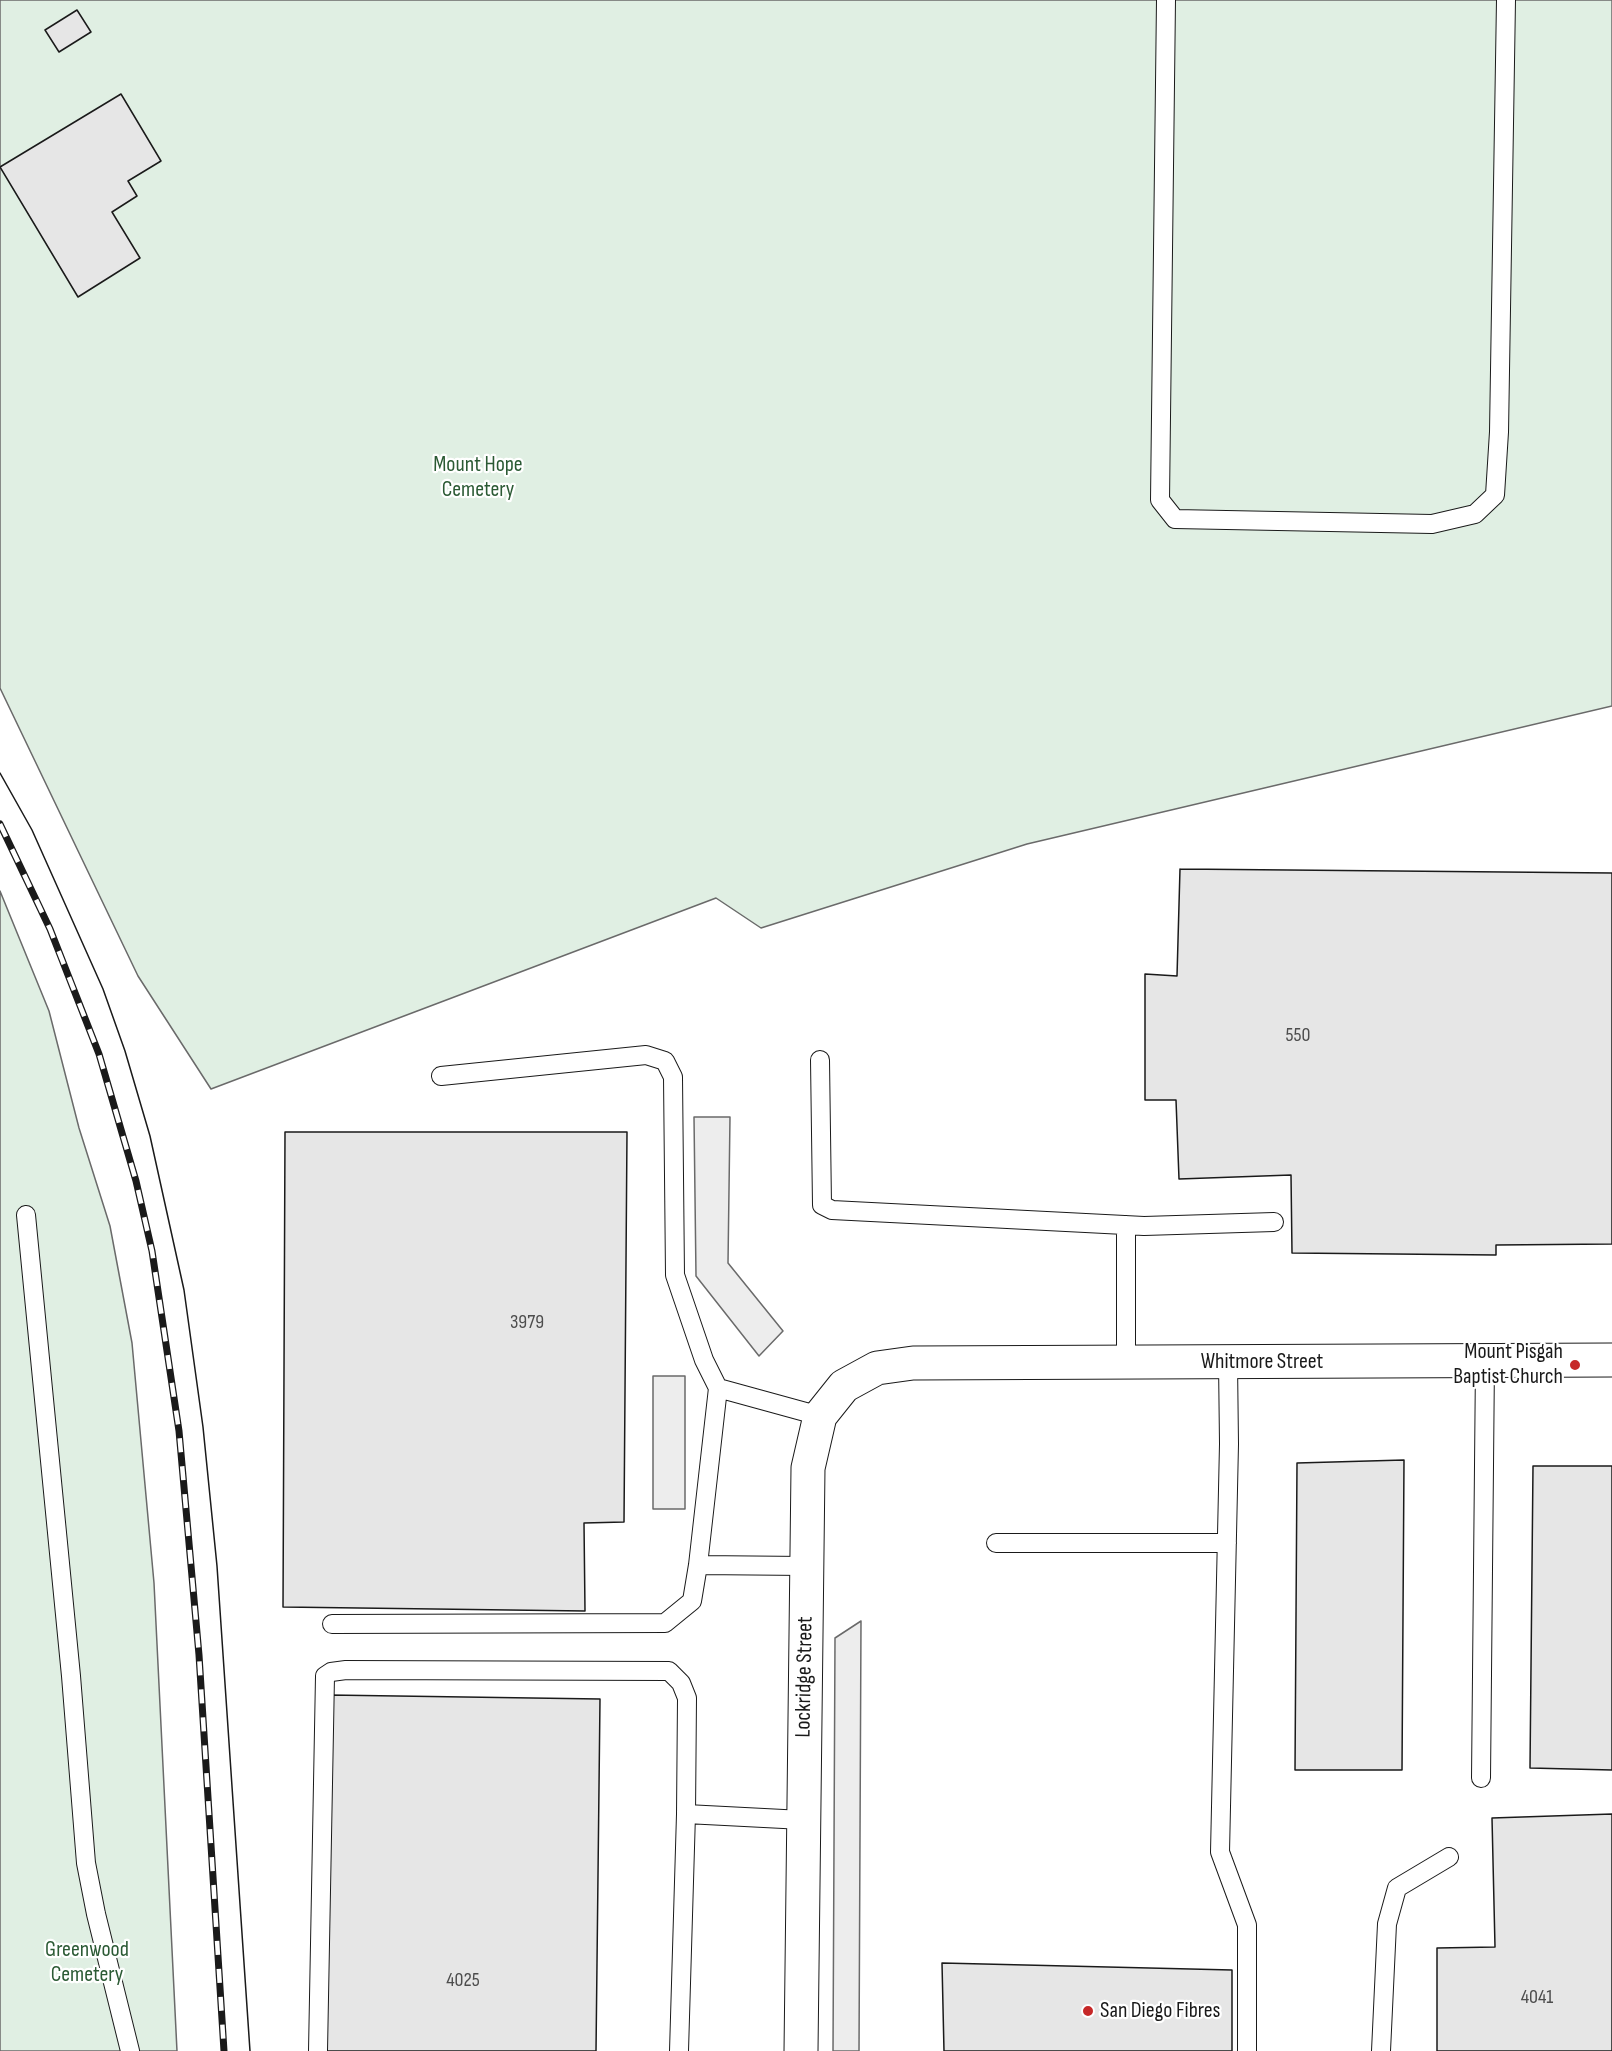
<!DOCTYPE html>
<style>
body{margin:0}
canvas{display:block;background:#fff}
</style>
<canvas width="1612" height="2051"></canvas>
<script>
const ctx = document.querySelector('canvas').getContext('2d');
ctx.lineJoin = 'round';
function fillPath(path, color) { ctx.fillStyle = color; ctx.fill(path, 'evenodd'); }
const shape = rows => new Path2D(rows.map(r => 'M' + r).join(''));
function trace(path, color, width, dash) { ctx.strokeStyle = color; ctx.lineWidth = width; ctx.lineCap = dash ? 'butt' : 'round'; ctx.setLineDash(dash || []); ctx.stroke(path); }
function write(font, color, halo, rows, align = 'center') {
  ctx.font = font + ' "Sofia Sans Condensed",sans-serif'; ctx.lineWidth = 4.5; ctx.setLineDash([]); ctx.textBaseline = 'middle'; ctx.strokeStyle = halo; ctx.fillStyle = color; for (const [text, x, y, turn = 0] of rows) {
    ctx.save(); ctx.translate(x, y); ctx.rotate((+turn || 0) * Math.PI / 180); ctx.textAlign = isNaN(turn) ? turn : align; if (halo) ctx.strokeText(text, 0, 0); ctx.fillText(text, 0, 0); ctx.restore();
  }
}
const green = shape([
 [0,0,1612,0,1612,706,1027,844,761,928,716,898,211,1089,138,976,0,688,0,0],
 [0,891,49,1011,79,1128,110,1226,132,1343,154,1583,177,2051,0,2051,0,891]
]);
fillPath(green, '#e0efe3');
trace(green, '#6a6a6a', 1.5);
const parking = shape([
 [694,1117,730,1117,728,1263,783,1331,759,1356,696,1276,694,1117],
 [653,1376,685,1376,685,1509,653,1509,653,1376],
 [861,1621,859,2051,833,2051,835,1638,861,1621]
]);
fillPath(parking, '#ededed');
trace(parking, '#6a6a6a', 1.5);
const building = shape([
 [77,10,91,32,59,52,45,30,77,10],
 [121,94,161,161,128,181,137,196,112,212,140,258,78,297,0,167,121,94],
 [1180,869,1612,873,1612,1244,1496,1245,1496,1255,1292,1253,1291,1175,1179,1179,1176,1100,1145,1100,1145,974,1177,976,1180,869],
 [285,1132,627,1132,624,1522,584,1523,585,1611,283,1607,285,1132],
 [1404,1460,1402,1770,1295,1770,1297,1463,1404,1460],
 [1533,1466,1612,1466,1612,1770,1530,1768,1533,1466],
 [329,1695,600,1699,596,2051,327,2051,329,1695],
 [1612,1814,1612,2051,1437,2051,1437,1948,1495,1947,1492,1818,1612,1814],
 [942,1963,1232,1970,1232,2051,944,2051,942,1963]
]);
fillPath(building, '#e6e6e6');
trace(building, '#1a1a1a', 1.5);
const service = shape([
 [1166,0,1160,500,1175,519,1432,524,1475,514,1495,495,1499,432,1506,0],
 [820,1060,822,1205,832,1210,1144,1226,1274,1222],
 [441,1076,646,1055,665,1061,673,1077,675,1275,704,1360,718,1388,820,1416],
 [26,1215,71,1676,86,1863,96,1914,130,2051],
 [1126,1225,1126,1362],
 [1228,1362,1229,1444,1220,1852,1247,1925,1247,2051],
 [996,1543,1227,1543],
 [698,1565,806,1566],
 [332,1624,665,1623,692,1601,698,1565,718,1388],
 [1481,1778,1485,1361],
 [318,2051,325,1676,331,1672,346,1670,669,1671,681,1683,687,1698,686,1814],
 [679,2051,686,1814,803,1820],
 [1381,2051,1387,1924,1397,1888,1449,1857]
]);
const minor = shape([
 [801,2051,808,1468,820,1416,844,1386,877,1368,913,1363,1612,1360]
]);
trace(service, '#1a1a1a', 20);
trace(minor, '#1a1a1a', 35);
trace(service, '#fff', 18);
trace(minor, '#fff', 33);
trace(shape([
 [0,773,32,830,103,989,125,1051,150,1136,184,1290,203,1427,217,1566,250,2051]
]), '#1a1a1a', 1.5);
const rail = shape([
 [0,824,50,929,99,1054,136,1181,152,1251,179,1431,199,1655,224,2051]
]);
trace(rail, '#1a1a1a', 7);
trace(rail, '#fff', 4.5, [14]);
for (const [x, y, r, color] of [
 [1575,1365,6,"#c62828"],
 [1088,2011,6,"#c62828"]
]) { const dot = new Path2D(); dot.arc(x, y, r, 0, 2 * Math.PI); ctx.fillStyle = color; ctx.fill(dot); trace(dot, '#fff', 2); }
write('20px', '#4d4d4d', null, [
 ["550",1298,1036],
 ["3979",527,1323],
 ["4025",463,1981],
 ["4041",1537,1998]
]);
write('22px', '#2b5a34', '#fff', [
 ["Mount Hope",478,465],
 ["Cemetery",478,490],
 ["Greenwood",87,1950],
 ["Cemetery",87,1975]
]);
write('22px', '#1a1a1a', '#fff', [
 ["Mount Pisgah",1563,1352],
 ["Baptist Church",1563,1377],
 ["San Diego Fibres",1100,2011,"left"]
], 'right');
write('22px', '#1a1a1a', '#fff', [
 ["Whitmore Street",1262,1362],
 ["Lockridge Street",805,1677,-89]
]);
</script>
